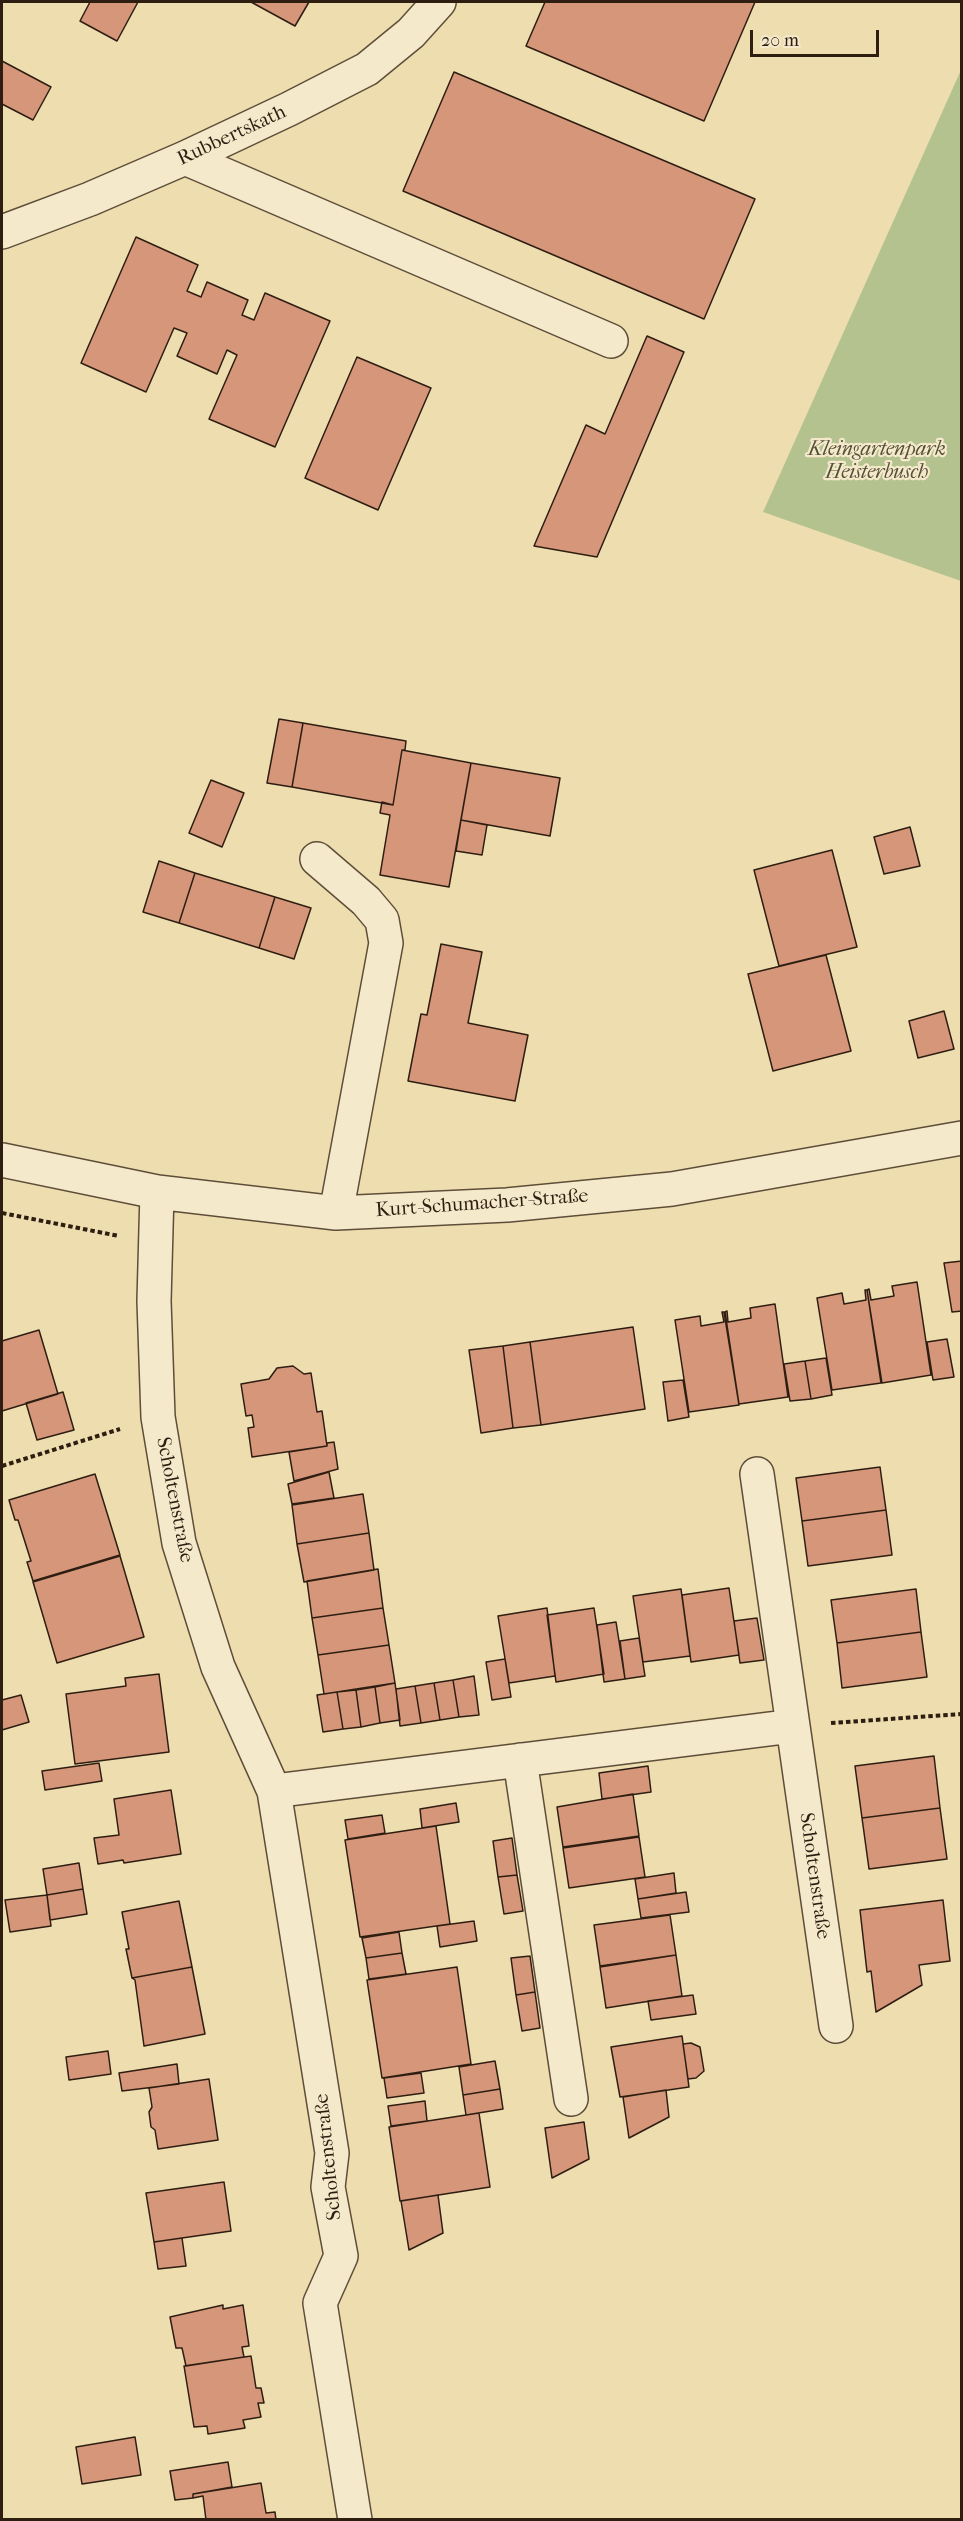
<!DOCTYPE html>
<meta charset="utf-8">
<style>
body{margin:0}
#map{position:relative;width:963px;height:2521px;overflow:hidden;background:#eeddaf;font-family:"IM FELL French Canon",serif}
canvas{display:block}
.frame{position:absolute;inset:0;border:3px solid #2e1e12;pointer-events:none}
.scale{position:absolute;left:750px;top:30px;width:129px;height:27px;box-sizing:border-box;border:3px solid #2e1e12;border-top:0;padding-left:8px;font-size:18px;line-height:21px;white-space:nowrap;color:#2e1e12;-webkit-text-stroke:4px #f4e9cb;paint-order:stroke}
</style>
<div id="map">
<canvas width="963" height="2521"></canvas>
<div class="frame"></div>
<div class="scale">20 m</div>
</div>
<script>
const ctx = document.querySelector('canvas').getContext('2d');
ctx.lineJoin = 'round';
function fillPath(path, color) { ctx.fillStyle = color; ctx.fill(path, 'evenodd'); }
const shape = rows => new Path2D(rows.map(r => 'M' + r).join(''));
function trace(path, color, width, dash) { ctx.strokeStyle = color; ctx.lineWidth = width; ctx.lineCap = dash ? 'butt' : 'round'; ctx.setLineDash(dash || []); ctx.stroke(path); }
function write(font, color, halo, rows, align = 'center') {
  ctx.font = font + ' "IM FELL French Canon",serif'; ctx.lineWidth = 4.5; ctx.setLineDash([]); ctx.textBaseline = 'middle'; ctx.strokeStyle = halo; ctx.fillStyle = color; for (const [text, x, y, turn = 0] of rows) {
    ctx.save(); ctx.translate(x, y); ctx.rotate((+turn || 0) * Math.PI / 180); ctx.textAlign = isNaN(turn) ? turn : align; if (halo) ctx.strokeText(text, 0, 0); ctx.fillText(text, 0, 0); ctx.restore();
  }
}
fillPath(shape([
 [961,70,961,581,763,512]
]), '#b4c28f');
const building = shape([
 [90,2,138,2,117,41,80,21,90,2],
 [251,2,309,2,295,26,251,2],
 [545,2,755,2,704,121,526,46,545,2],
 [2,61,51,87,33,120,2,104,2,61],
 [454,72,755,199,704,319,403,191,454,72],
 [136,237,198,265,187,291,201,297,207,282,248,300,242,315,254,320,265,293,330,321,275,447,209,419,237,355,227,350,217,374,177,356,187,333,174,328,146,392,81,363,136,237],
 [647,336,684,352,597,557,534,546,586,425,605,434,647,336],
 [357,357,431,388,378,510,305,478,357,357],
 [279,719,303,723,292,787,267,783,279,719],
 [303,723,406,741,405,750,402,750,393,805,292,787,303,723],
 [402,750,471,763,449,887,380,875,390,815,380,813,382,802,393,805,402,750],
 [471,763,560,778,550,836,461,820,471,763],
 [211,780,244,793,222,847,189,833,211,780],
 [461,820,487,825,482,855,456,851,461,820],
 [910,827,920,866,884,874,874,837,910,827],
 [832,850,857,947,779,966,754,870,832,850],
 [159,861,195,873,179,923,143,912,159,861],
 [195,873,275,897,259,948,179,923,195,873],
 [275,897,311,908,294,959,259,948,275,897],
 [441,944,482,952,468,1023,528,1035,515,1101,408,1081,421,1014,427,1015,441,944],
 [826,955,851,1051,773,1071,748,974,826,955],
 [944,1011,954,1049,918,1058,909,1021,944,1011],
 [962,1261,962,1311,952,1312,944,1263,962,1261],
 [917,1282,931,1375,882,1383,867,1290,869,1289,871,1300,894,1296,892,1286,917,1282],
 [865,1290,867,1290,881,1383,832,1390,817,1298,842,1293,844,1304,866,1300,865,1290],
 [775,1304,788,1397,739,1404,725,1312,727,1311,728,1322,751,1318,750,1308,775,1304],
 [722,1312,724,1312,739,1405,689,1412,675,1320,700,1316,701,1326,724,1322,722,1312],
 [633,1327,645,1409,541,1425,530,1342,633,1327],
 [39,1330,58,1394,2,1411,2,1341,39,1330],
 [947,1339,954,1377,933,1380,927,1342,947,1339],
 [530,1342,541,1425,513,1428,503,1346,530,1342],
 [503,1346,513,1428,481,1433,469,1350,503,1346],
 [826,1358,832,1395,811,1399,805,1361,826,1358],
 [805,1361,811,1399,790,1401,784,1364,805,1361],
 [293,1366,304,1374,311,1373,317,1412,322,1411,327,1446,252,1457,248,1428,254,1427,252,1415,246,1416,241,1384,269,1379,277,1368,293,1366],
 [683,1380,689,1417,668,1421,663,1382,683,1380],
 [63,1392,74,1430,37,1440,26,1403,63,1392],
 [334,1442,338,1469,294,1481,289,1452,327,1446,327,1443,334,1442],
 [880,1467,886,1510,802,1521,796,1478,880,1467],
 [329,1472,334,1498,292,1504,288,1484,329,1472],
 [95,1474,120,1555,33,1581,27,1562,31,1561,18,1520,15,1520,9,1500,95,1474],
 [363,1494,369,1533,297,1544,292,1505,363,1494],
 [886,1510,892,1555,808,1566,802,1521,886,1510],
 [369,1533,374,1570,304,1582,297,1544,369,1533],
 [120,1556,144,1637,57,1663,33,1582,120,1556],
 [378,1569,383,1608,312,1618,307,1581,378,1569],
 [729,1588,739,1655,691,1662,682,1595,729,1588],
 [681,1589,690,1656,643,1662,633,1596,681,1589],
 [916,1589,921,1632,837,1643,831,1600,916,1589],
 [383,1608,389,1645,318,1655,312,1618,383,1608],
 [547,1608,555,1676,509,1683,498,1616,547,1608],
 [594,1608,604,1674,556,1682,547,1615,594,1608],
 [757,1618,764,1660,740,1663,734,1621,757,1618],
 [616,1622,625,1679,604,1682,597,1625,616,1622],
 [921,1632,927,1677,842,1688,837,1643,921,1632],
 [639,1638,645,1676,625,1679,620,1641,639,1638],
 [389,1645,395,1683,324,1694,318,1655,389,1645],
 [505,1659,511,1697,492,1700,486,1662,505,1659],
 [159,1674,169,1752,75,1764,66,1694,126,1686,125,1678,159,1674],
 [474,1676,479,1715,459,1717,453,1680,474,1676],
 [453,1680,459,1717,440,1720,434,1683,453,1680],
 [395,1683,400,1720,380,1723,375,1687,395,1683],
 [434,1683,440,1720,421,1723,415,1686,434,1683],
 [415,1686,421,1723,400,1726,396,1689,415,1686],
 [375,1687,380,1723,361,1727,356,1690,375,1687],
 [356,1690,361,1727,343,1729,337,1692,356,1690],
 [337,1692,343,1729,323,1732,317,1695,337,1692],
 [21,1695,29,1722,2,1730,2,1700,21,1695],
 [934,1756,940,1808,862,1818,855,1766,934,1756],
 [99,1763,102,1781,45,1790,42,1771,99,1763],
 [648,1766,651,1792,602,1799,599,1773,648,1766],
 [171,1790,181,1854,124,1863,123,1860,98,1864,94,1838,119,1835,114,1799,171,1790],
 [633,1794,639,1836,563,1847,557,1807,633,1794],
 [456,1803,459,1822,422,1828,420,1809,456,1803],
 [940,1808,947,1859,869,1869,862,1818,940,1808],
 [382,1815,385,1833,348,1839,345,1820,382,1815],
 [436,1826,450,1924,360,1937,345,1840,436,1826],
 [639,1837,645,1877,569,1888,563,1848,639,1837],
 [512,1838,517,1875,498,1877,493,1841,512,1838],
 [79,1863,83,1889,47,1895,43,1869,79,1863],
 [674,1873,676,1893,638,1899,635,1879,674,1873],
 [517,1875,523,1911,504,1914,498,1877,517,1875],
 [83,1889,87,1914,50,1920,47,1895,83,1889],
 [686,1892,689,1912,641,1918,638,1899,686,1892],
 [47,1895,51,1926,10,1932,5,1900,47,1895],
 [943,1900,950,1961,919,1965,922,1985,876,2012,871,1971,867,1972,860,1910,943,1900],
 [179,1901,192,1967,132,1978,126,1949,129,1949,122,1912,179,1901],
 [670,1915,676,1955,600,1966,594,1925,670,1915],
 [474,1921,477,1941,440,1947,437,1926,474,1921],
 [399,1932,402,1953,366,1958,362,1938,399,1932],
 [402,1953,406,1974,369,1979,366,1958,402,1953],
 [676,1955,682,1996,606,2008,600,1967,676,1955],
 [530,1956,535,1992,516,1995,511,1958,530,1956],
 [192,1967,205,2034,144,2046,135,1980,132,1978,192,1967],
 [457,1967,471,2064,382,2078,367,1980,457,1967],
 [535,1992,540,2028,522,2031,516,1995,535,1992],
 [693,1995,696,2014,651,2020,648,2001,693,1995],
 [682,2036,689,2087,620,2097,611,2047,682,2036],
 [691,2043,700,2047,704,2071,696,2078,688,2079,683,2044,691,2043],
 [108,2051,111,2074,69,2080,66,2057,108,2051],
 [495,2061,500,2089,463,2095,459,2067,495,2061],
 [177,2064,179,2084,122,2091,119,2073,177,2064],
 [421,2073,424,2093,387,2098,384,2078,421,2073],
 [209,2079,218,2140,158,2149,155,2130,151,2127,149,2112,152,2107,149,2088,209,2079],
 [500,2089,503,2109,466,2115,463,2095,500,2089],
 [666,2090,669,2117,629,2138,623,2097,666,2090],
 [425,2101,427,2121,391,2126,388,2106,425,2101],
 [479,2113,490,2187,400,2201,389,2127,479,2113],
 [584,2122,589,2159,552,2178,545,2128,584,2122],
 [224,2182,231,2231,154,2242,146,2193,224,2182],
 [438,2195,443,2233,409,2250,401,2201,438,2195],
 [182,2238,186,2266,158,2269,154,2242,182,2238],
 [223,2305,223,2309,243,2305,249,2346,242,2347,244,2357,186,2366,182,2348,176,2348,170,2317,223,2305],
 [251,2356,256,2388,261,2388,264,2403,258,2403,261,2417,243,2420,245,2428,208,2434,207,2426,194,2427,184,2366,251,2356],
 [135,2437,141,2475,82,2484,76,2447,135,2437],
 [228,2462,232,2487,193,2494,193,2498,175,2500,170,2471,228,2462],
 [261,2483,266,2513,275,2512,276,2520,206,2520,203,2496,193,2498,193,2494,261,2483]
]);
fillPath(building, '#d69679');
trace(building, '#2e1e12', 1.5);
const minor = shape([
 [185,158,611,341],
 [2,232,90,199,185,158,289,109,367,69,411,33,439,2],
 [317,859,366,901,382,920,386,943,336,1213],
 [2,1160,157,1192,336,1213,507,1205,672,1189,962,1138],
 [157,1192,154,1301,158,1417,179,1543,218,1667,274,1791,332,2153,328,2187,341,2256,320,2303,355,2520],
 [793,1726,836,2026],
 [520,1760,571,2099],
 [274,1791,793,1726,757,1474]
]);
trace(minor, '#5e4e39', 36);
trace(shape([
 [2,1213,119,1236],
 [2,1466,120,1429],
 [831,1723,962,1714]
]), '#2e1e12', 4, [4.5, 3]);
trace(minor, '#f4e9cb', 33);
write('20px', '#2e1e12', '#f4e9cb', [
 ["Rubbertskath",232,136,-25],
 ["Kurt-Schumacher-Straße",482,1204,-4],
 ["Scholtenstraße",174,1500,79],
 ["Scholtenstraße",814,1876,82],
 ["Scholtenstraße",329,2157,-96]
]);
write('italic 20px', '#564f38', '#f4e9cb', [
 ["Kleingartenpark",877,450],
 ["Heisterbusch",877,473]
]);
</script>
